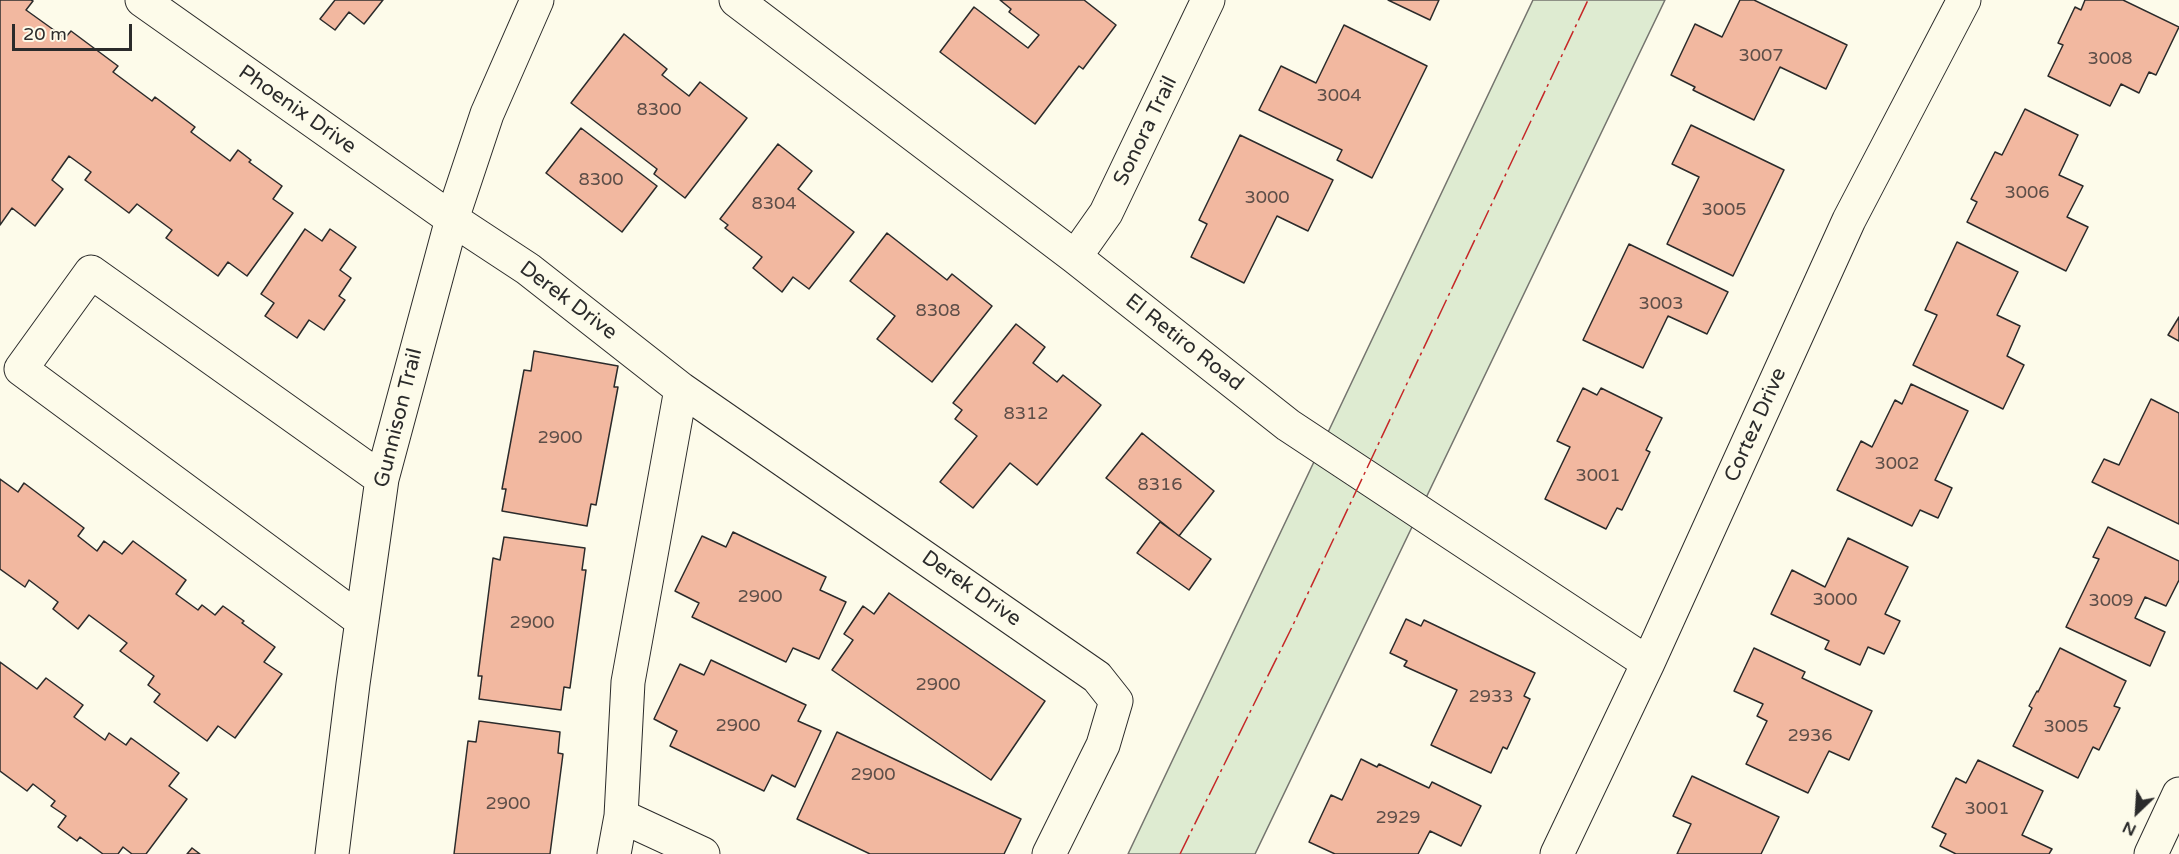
<!DOCTYPE html>
<style>
body{margin:0}
#map{position:relative;width:2179px;height:854px;overflow:hidden;background:#fdfbea;font-family:"Varela Round",sans-serif}
canvas{display:block}
.north{position:absolute;left:2107px;top:782px;width:60px;height:60px;-webkit-text-stroke:4px #fdfbea;paint-order:stroke;rotate:205deg;font-size:16px;font-weight:700;line-height:24px;text-align:center;color:#2b2b2b}
.north::after{content:'';display:block;margin:auto;width:21px;height:27px;background:#2b2b2b;clip-path:polygon(50% 0,100% 100%,50% 72%,0 100%)}
.scale{position:absolute;left:12px;top:24px;width:120px;height:27px;box-sizing:border-box;border:3px solid #2b2b2b;border-top:0;padding-left:8px;font-size:18px;line-height:21px;white-space:nowrap;color:#2b2b2b;-webkit-text-stroke:4px #fdfbea;paint-order:stroke}
</style>
<div id="map">
<canvas width="2179" height="854"></canvas>
<div class="north">N</div>
<div class="scale">20 m</div>
</div>
<script>
const ctx = document.querySelector('canvas').getContext('2d');
ctx.lineJoin = 'round';
function fillPath(path, color) { ctx.fillStyle = color; ctx.fill(path, 'evenodd'); }
const shape = rows => new Path2D(rows.map(r => 'M' + r).join(''));
function trace(path, color, width, dash) { ctx.strokeStyle = color; ctx.lineWidth = width; ctx.lineCap = dash ? 'butt' : 'round'; ctx.setLineDash(dash || []); ctx.stroke(path); }
function write(font, color, halo, rows, align = 'center') {
  ctx.font = font + ' "Varela Round",sans-serif'; ctx.lineWidth = 4.5; ctx.setLineDash([]); ctx.textBaseline = 'middle'; ctx.strokeStyle = halo; ctx.fillStyle = color; for (const [text, x, y, turn = 0] of rows) {
    ctx.save(); ctx.translate(x, y); ctx.rotate((+turn || 0) * Math.PI / 180); ctx.textAlign = isNaN(turn) ? turn : align; if (halo) ctx.strokeText(text, 0, 0); ctx.fillText(text, 0, 0); ctx.restore();
  }
}
const green = shape([
 [1533,0,1665,0,1255,854,1128,854,1533,0]
]);
fillPath(green, '#deebd1');
trace(green, '#74746e', 1.5);
const building = shape([
 [0,0,31,0,33,1,26,10,65,38,71,31,118,66,113,72,152,101,155,97,195,127,191,132,230,161,238,150,251,160,249,162,282,186,273,199,293,213,247,276,228,262,218,276,166,238,172,230,137,204,129,213,85,180,91,172,69,156,52,180,63,189,35,226,12,208,0,225,0,0],
 [335,0,383,0,364,24,349,12,335,30,320,19,335,0],
 [1000,0,1084,0,1116,25,1083,69,1079,66,1035,124,940,52,974,7,1028,48,1039,35,1009,12,1011,9,1000,0],
 [1388,0,1439,0,1430,20,1388,0],
 [1740,0,1754,0,1847,45,1826,89,1780,67,1754,120,1693,90,1695,87,1671,75,1695,24,1722,37,1740,0],
 [2085,0,2123,0,2179,27,2156,75,2149,72,2139,93,2121,84,2110,106,2048,76,2063,45,2058,43,2075,7,2081,10,2085,0],
 [1344,25,1427,66,1372,178,1337,160,1342,150,1259,110,1281,66,1316,83,1344,25],
 [624,34,667,69,662,75,689,96,700,82,747,118,685,198,654,174,657,169,571,103,624,34],
 [2025,109,2078,135,2059,175,2083,186,2067,217,2088,227,2066,271,1967,222,1977,202,1971,199,1995,152,2002,155,2025,109],
 [1691,125,1784,170,1733,276,1667,244,1699,177,1672,164,1691,125],
 [581,128,657,186,622,232,546,173,581,128],
 [1240,135,1333,180,1308,231,1277,216,1244,283,1191,257,1207,224,1199,220,1240,135],
 [778,144,812,171,798,189,854,232,809,289,793,277,782,292,753,268,762,257,725,228,728,225,720,219,778,144],
 [305,229,322,241,330,229,356,247,340,270,351,278,339,296,345,300,324,330,309,320,297,338,265,316,274,303,261,294,305,229],
 [887,233,947,280,952,274,992,306,932,382,877,339,895,316,850,281,887,233],
 [1957,242,2018,272,1997,315,2020,326,2007,356,2024,365,2003,409,1913,365,1937,315,1925,310,1957,242],
 [1629,244,1728,292,1707,334,1668,316,1643,368,1583,340,1629,244],
 [2179,317,2179,341,2168,335,2179,317],
 [1016,324,1045,347,1033,363,1057,382,1063,375,1101,405,1037,485,1010,463,973,508,940,482,977,436,955,419,962,410,953,403,1016,324],
 [534,351,618,366,614,387,618,387,596,505,591,504,587,526,502,511,506,489,502,489,524,370,531,371,534,351],
 [1911,384,1968,411,1935,480,1952,488,1938,518,1920,510,1912,526,1837,490,1861,441,1872,447,1895,400,1902,404,1911,384],
 [1583,388,1597,395,1601,388,1662,418,1646,450,1650,452,1622,510,1617,508,1606,529,1545,499,1570,447,1557,441,1583,388],
 [2151,399,2179,413,2179,524,2092,482,2104,459,2119,465,2151,399],
 [1142,433,1214,491,1179,536,1106,478,1142,433],
 [0,479,18,492,24,483,84,528,78,536,97,551,104,541,122,554,133,541,186,580,176,594,198,610,202,605,215,615,223,606,244,621,242,623,275,647,264,662,282,674,235,738,218,726,207,741,154,702,160,694,148,685,154,676,120,651,127,643,89,615,78,629,53,609,58,602,29,580,25,587,0,569,0,479],
 [1160,522,1211,559,1189,590,1137,553,1160,522],
 [2108,527,2179,561,2179,580,2166,606,2145,597,2135,618,2165,632,2150,666,2066,627,2099,559,2093,557,2108,527],
 [733,532,826,577,820,590,846,602,819,659,793,648,786,662,692,617,699,603,675,591,702,536,726,547,733,532],
 [504,537,585,548,582,570,586,570,570,688,564,687,561,710,479,699,482,676,478,676,493,558,500,560,504,537],
 [1848,538,1908,567,1885,614,1900,621,1884,654,1868,647,1860,665,1825,649,1829,641,1771,614,1792,570,1825,587,1848,538],
 [889,593,1045,701,991,780,832,670,853,640,844,634,863,606,874,614,889,593],
 [1406,619,1421,626,1424,620,1535,673,1524,696,1530,699,1507,749,1503,747,1491,773,1431,745,1457,690,1404,666,1407,661,1390,653,1406,619],
 [1754,648,1805,672,1802,678,1872,711,1849,760,1829,751,1808,793,1746,764,1767,721,1757,716,1763,704,1734,691,1754,648],
 [2060,648,2126,681,2114,706,2120,708,2099,750,2093,747,2078,778,2013,746,2032,708,2029,706,2037,691,2038,692,2060,648],
 [711,660,806,705,798,721,821,731,795,787,772,775,764,791,670,746,677,731,654,719,680,664,704,675,711,660],
 [0,662,37,689,46,678,83,705,74,717,105,740,109,733,126,745,131,738,179,773,169,786,187,799,146,854,132,854,123,847,118,854,103,854,80,837,77,841,58,827,66,816,51,806,55,801,33,784,27,791,0,771,0,662],
 [479,721,560,732,558,753,563,754,550,854,454,854,468,741,476,742,479,721],
 [837,732,1021,819,1004,854,870,854,797,819,837,732],
 [1361,759,1377,767,1379,764,1429,788,1432,782,1481,806,1461,846,1430,831,1418,854,1335,854,1309,842,1331,795,1342,800,1361,759],
 [1978,760,2043,791,2022,835,2052,849,2049,854,1956,854,1940,846,1946,834,1932,827,1956,778,1966,783,1978,760],
 [1692,776,1779,817,1761,854,1677,854,1691,824,1673,816,1692,776],
 [192,848,200,854,187,854,192,848]
]);
fillPath(building, '#f2b8a0');
trace(building, '#2b2b2b', 1.5);
const minor = shape([
 [142,0,452,219,528,269,681,389,1097,677,1116,701,1103,745,1049,854],
 [736,0,1075,257,1288,425,1648,663],
 [1075,257,1106,213,1208,0],
 [362,621,21,369,91,272,382,479],
 [621,816,703,854],
 [332,854,353,684,382,479,452,219,487,114,537,0],
 [614,854,621,816,628,682,681,389],
 [1557,854,1648,663,1849,220,1964,0],
 [2151,854,2179,794]
]);
trace(minor, '#2b2b2b', 35);
trace(minor, '#fdfbea', 33);
trace(shape([
 [1180,854,1292,627,1588,0]
]), '#c62828', 1.5, [21, 4.5, 3, 4.5]);
write('18px', '#5d4e48', null, [
 ["3007",1761,56],
 ["3008",2110,59],
 ["3004",1339,96],
 ["8300",659,110],
 ["8300",601,180],
 ["3006",2027,193],
 ["3000",1267,198],
 ["8304",774,204],
 ["3005",1724,210],
 ["3003",1661,304],
 ["8308",938,311],
 ["8312",1026,414],
 ["2900",560,438],
 ["3002",1897,464],
 ["3001",1598,476],
 ["8316",1160,485],
 ["2900",760,597],
 ["3000",1835,600],
 ["3009",2111,601],
 ["2900",532,623],
 ["2900",938,685],
 ["2933",1491,697],
 ["2900",738,726],
 ["3005",2066,727],
 ["2936",1810,736],
 ["2900",873,775],
 ["2900",508,804],
 ["3001",1987,809],
 ["2929",1398,818]
]);
write('21px', '#2b2b2b', '#fdfbea', [
 ["Phoenix Drive",297,110,35],
 ["Sonora Trail",1146,131,-64],
 ["Derek Drive",568,301,37],
 ["El Retiro Road",1184,343,38],
 ["Gunnison Trail",399,418,-76],
 ["Cortez Drive",1756,425,-66],
 ["Derek Drive",971,589,35]
]);
</script>
